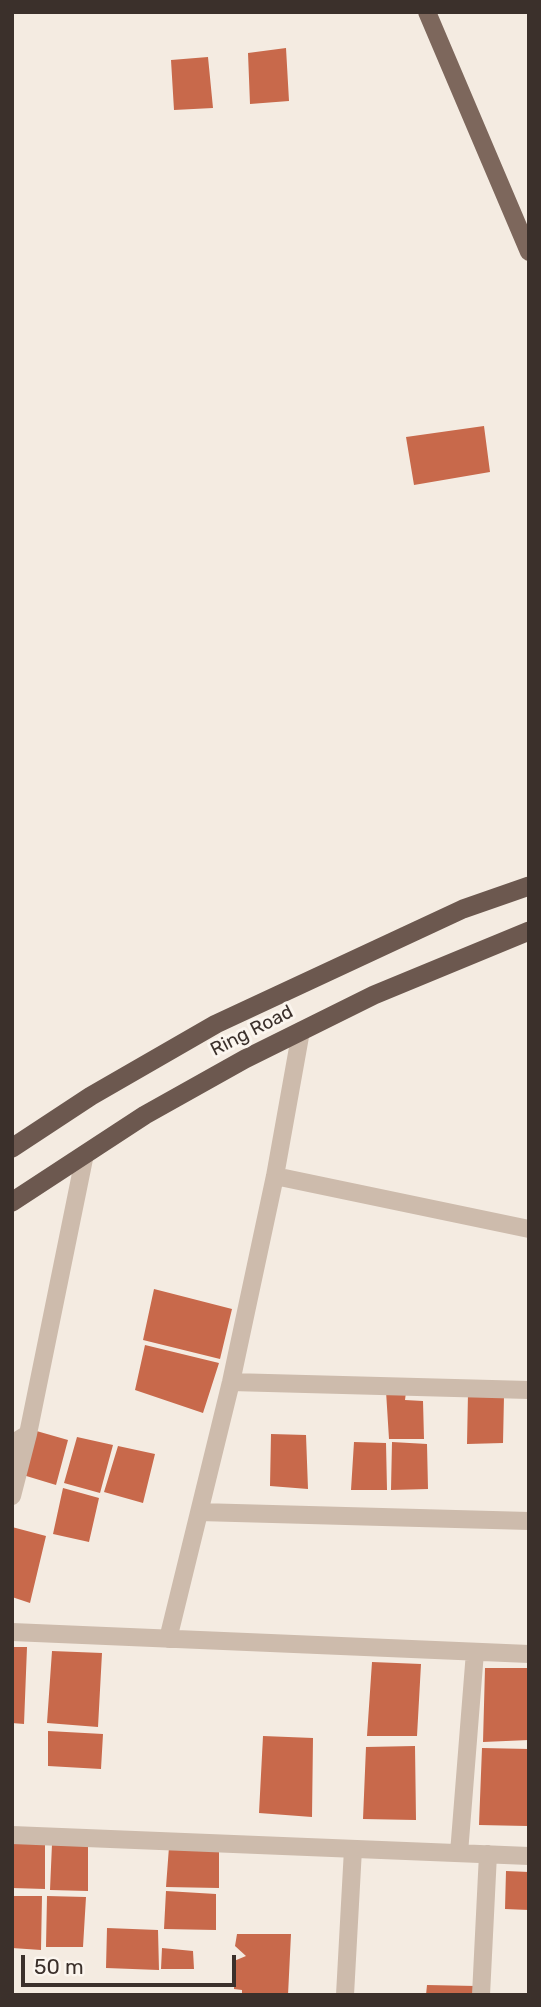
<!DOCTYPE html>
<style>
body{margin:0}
#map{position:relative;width:541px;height:2007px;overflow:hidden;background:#f4ebe1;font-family:Rubik,sans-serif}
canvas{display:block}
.frame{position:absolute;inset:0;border:14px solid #3b302b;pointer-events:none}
.scale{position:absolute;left:21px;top:1955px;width:215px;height:32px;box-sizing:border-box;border:4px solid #3b302b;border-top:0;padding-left:9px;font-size:21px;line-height:24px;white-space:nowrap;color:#3b302b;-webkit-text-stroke:5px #fbf5ee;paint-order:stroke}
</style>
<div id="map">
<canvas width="541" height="2007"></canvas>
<div class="frame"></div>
<div class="scale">50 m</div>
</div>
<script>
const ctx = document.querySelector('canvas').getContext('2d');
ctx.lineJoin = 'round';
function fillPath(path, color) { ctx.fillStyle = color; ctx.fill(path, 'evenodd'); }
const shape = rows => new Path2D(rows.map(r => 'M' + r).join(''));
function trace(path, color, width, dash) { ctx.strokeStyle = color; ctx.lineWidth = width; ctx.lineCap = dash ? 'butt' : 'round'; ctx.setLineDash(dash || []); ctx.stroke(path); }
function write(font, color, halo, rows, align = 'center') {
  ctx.font = font + ' Rubik,sans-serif'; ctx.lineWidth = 6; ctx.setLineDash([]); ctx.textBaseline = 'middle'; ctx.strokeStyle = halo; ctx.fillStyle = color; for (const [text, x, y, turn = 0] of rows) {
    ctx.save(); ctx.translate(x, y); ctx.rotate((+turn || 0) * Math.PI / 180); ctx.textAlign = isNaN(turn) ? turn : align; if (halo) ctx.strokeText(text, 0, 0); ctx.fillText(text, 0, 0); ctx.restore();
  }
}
fillPath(shape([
 [286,48,289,101,250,104,248,53],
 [208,57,213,108,174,110,171,60],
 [484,426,490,472,414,485,406,437],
 [154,1289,232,1309,220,1359,143,1340],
 [145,1345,219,1363,203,1413,135,1390],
 [386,1391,406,1392,405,1400,423,1401,424,1439,389,1439],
 [468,1393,504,1396,503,1443,467,1444],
 [33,1430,68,1440,56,1485,23,1475],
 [271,1434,306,1435,308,1489,270,1486],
 [77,1437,113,1445,100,1493,64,1483],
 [354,1442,386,1443,387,1490,351,1490],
 [392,1442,427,1444,428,1489,391,1490],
 [118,1446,155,1454,143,1503,104,1492],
 [63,1488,99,1498,89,1542,53,1534],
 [12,1527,46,1536,30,1603,12,1597],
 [12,1647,27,1647,24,1724,12,1723],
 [52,1651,102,1653,98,1727,47,1723],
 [372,1662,421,1664,417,1736,367,1736],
 [485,1668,529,1668,529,1740,483,1742],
 [48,1731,103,1734,101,1769,48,1766],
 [263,1736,313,1738,312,1817,259,1813],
 [415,1746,416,1820,363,1819,366,1747],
 [482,1748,529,1749,527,1826,479,1825],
 [12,1842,45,1842,45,1889,12,1888],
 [52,1844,88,1844,88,1891,50,1890],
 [169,1847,219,1850,219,1888,166,1887],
 [506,1871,529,1872,529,1910,505,1909],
 [166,1891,216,1894,216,1930,164,1929],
 [12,1896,42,1896,41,1950,12,1948],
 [47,1896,86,1897,83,1947,46,1947],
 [107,1928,158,1930,159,1970,106,1968],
 [237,1934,291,1934,288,1995,242,1995,242,1990,234,1989,234,1961,246,1956,235,1946],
 [162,1948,193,1951,194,1969,161,1969],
 [427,1985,476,1986,476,1995,426,1995]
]), '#c8694b');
trace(shape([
 [275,1176,529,1229],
 [231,1382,529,1390],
 [12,1444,28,1434,85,1154],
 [12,1496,28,1434],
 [199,1512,529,1521],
 [12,1632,529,1654],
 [168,1639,231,1382,275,1176,301,1031],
 [12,1835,529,1856],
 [459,1853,475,1652],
 [345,1995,353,1849],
 [481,1995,488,1854]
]), '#cdbbac', 18);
trace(shape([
 [427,12,529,252]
]), '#7d675c', 18);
trace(shape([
 [12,1148,91,1096,216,1024,463,909,529,886],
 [12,1202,145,1115,245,1059,374,995,529,931]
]), '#6c584f', 19);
write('19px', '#3b302b', '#fbf5ee', [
 ["Ring Road",252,1031,-27]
]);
</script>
